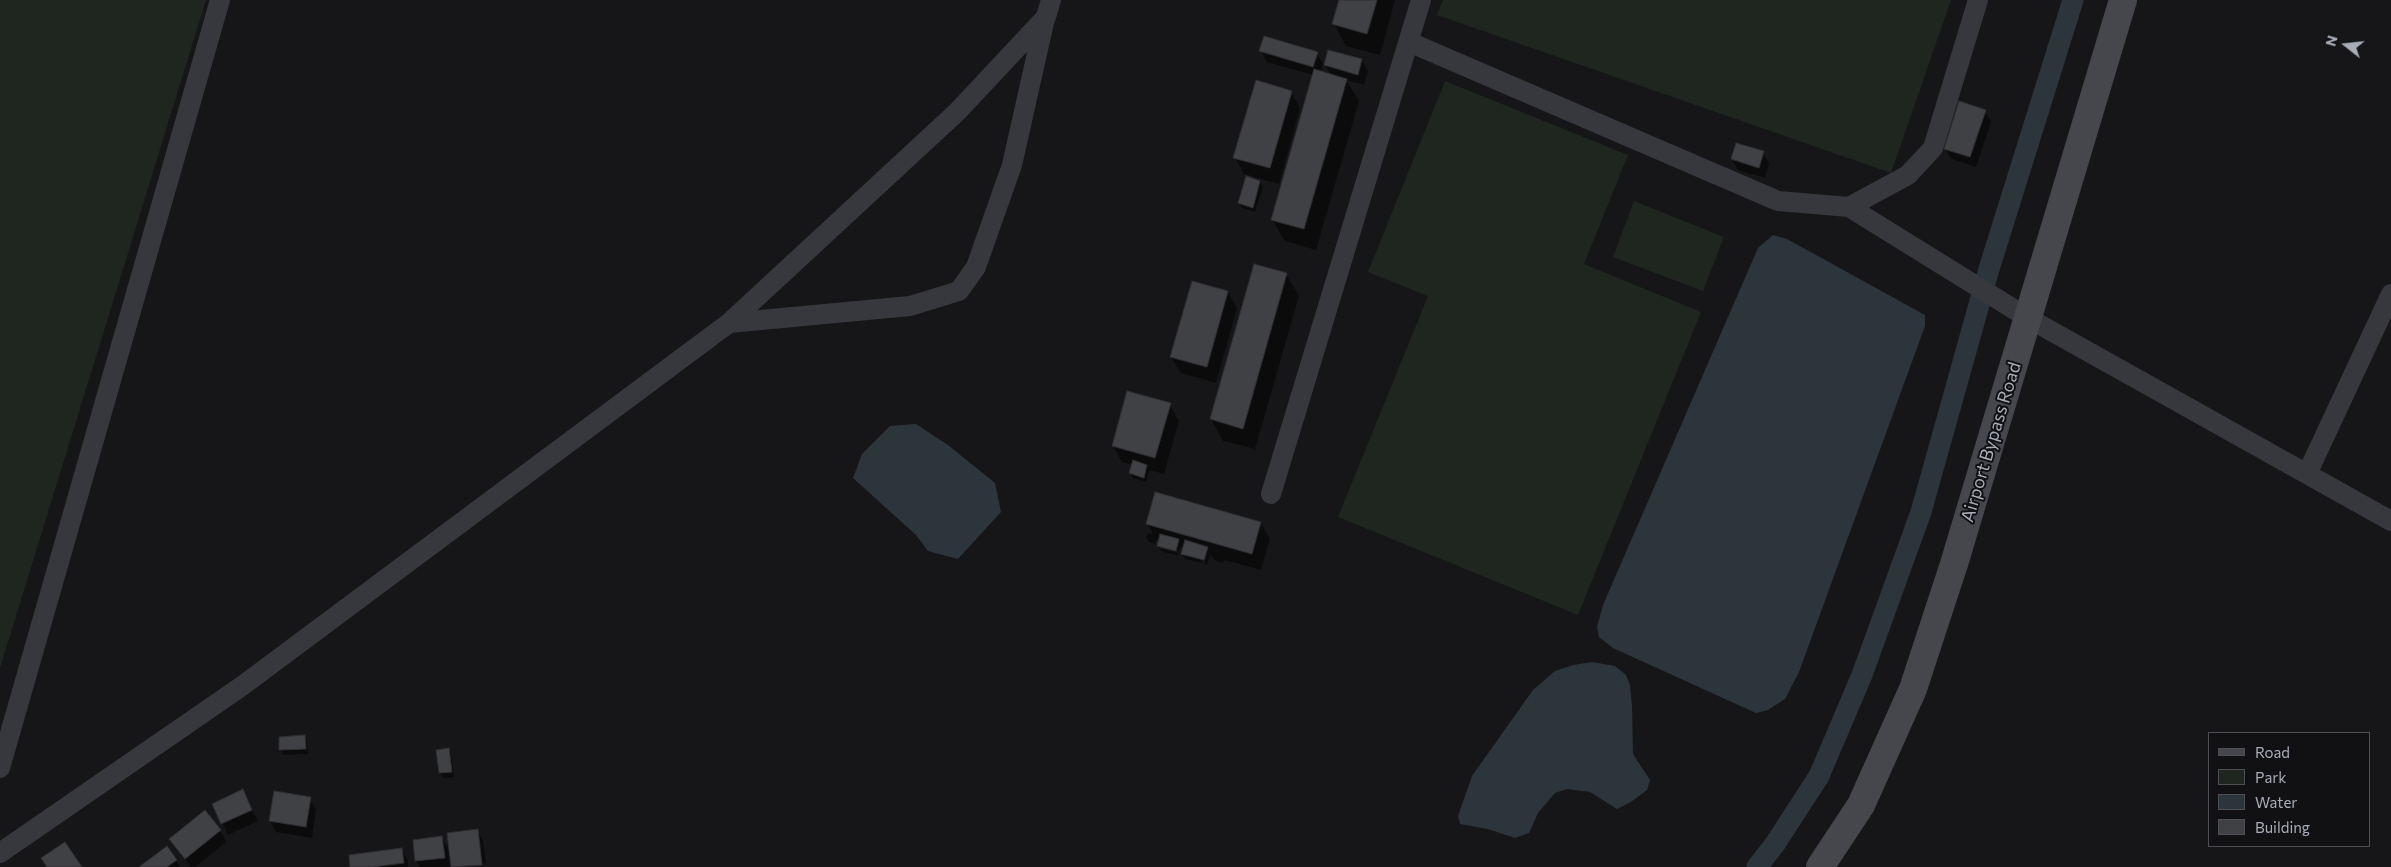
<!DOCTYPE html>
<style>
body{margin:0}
#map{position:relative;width:2391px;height:867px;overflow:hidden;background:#161618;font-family:Commissioner,sans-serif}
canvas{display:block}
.legend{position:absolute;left:2208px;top:732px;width:162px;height:115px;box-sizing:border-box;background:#111113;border:1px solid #4d4f55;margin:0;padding:6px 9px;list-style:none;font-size:15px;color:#a8adb8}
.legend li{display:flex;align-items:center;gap:10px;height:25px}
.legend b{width:25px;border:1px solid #4d4f55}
.north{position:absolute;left:2321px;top:20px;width:50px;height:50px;-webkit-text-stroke:4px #111113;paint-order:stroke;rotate:286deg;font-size:14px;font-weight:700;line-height:20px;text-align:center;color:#a8adb8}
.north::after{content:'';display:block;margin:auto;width:18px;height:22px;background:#a8adb8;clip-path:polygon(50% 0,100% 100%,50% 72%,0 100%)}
</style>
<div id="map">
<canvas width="2391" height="867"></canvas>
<ul class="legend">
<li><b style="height:6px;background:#45474d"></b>Road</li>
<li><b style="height:14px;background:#1e261f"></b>Park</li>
<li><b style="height:14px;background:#2c353c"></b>Water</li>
<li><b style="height:14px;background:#404145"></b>Building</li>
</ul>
<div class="north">N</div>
</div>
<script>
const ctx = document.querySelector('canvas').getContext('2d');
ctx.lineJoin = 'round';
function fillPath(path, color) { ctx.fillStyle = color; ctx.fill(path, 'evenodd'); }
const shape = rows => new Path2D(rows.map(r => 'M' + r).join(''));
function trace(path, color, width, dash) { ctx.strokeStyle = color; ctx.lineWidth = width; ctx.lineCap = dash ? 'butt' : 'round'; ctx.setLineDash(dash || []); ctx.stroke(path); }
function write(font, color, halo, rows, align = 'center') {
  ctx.font = font + ' Commissioner,sans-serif'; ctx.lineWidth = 4; ctx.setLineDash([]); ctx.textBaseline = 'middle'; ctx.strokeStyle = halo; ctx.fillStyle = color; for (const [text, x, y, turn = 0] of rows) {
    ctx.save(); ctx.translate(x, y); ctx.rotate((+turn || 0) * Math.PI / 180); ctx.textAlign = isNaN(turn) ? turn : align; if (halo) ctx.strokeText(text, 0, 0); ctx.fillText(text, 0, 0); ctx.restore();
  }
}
fillPath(shape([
 [0,0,206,0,0,668],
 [1443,0,1951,0,1891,173,1437,15],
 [1445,81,1628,155,1584,264,1701,312,1578,615,1338,517,1428,296,1368,272],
 [1634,201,1724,237,1703,291,1613,257]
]), '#1e261f');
fillPath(shape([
 [1773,235,1787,239,1925,315,1925,326,1799,672,1785,699,1768,710,1756,713,1613,648,1599,637,1597,627,1603,605,1758,248],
 [916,424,948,445,995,483,1001,512,958,559,928,551,916,535,853,478,862,454,890,426],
 [1592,662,1615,666,1626,675,1630,685,1632,706,1633,754,1650,780,1647,790,1631,802,1617,809,1590,792,1567,789,1555,793,1538,813,1529,833,1515,838,1488,829,1460,824,1458,816,1472,776,1533,690,1555,671,1573,665]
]), '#2c353c');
fillPath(shape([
 [1340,0,1395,0,1380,55,1346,46,1334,24],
 [1261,51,1317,53,1323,64,1321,72,1332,76,1325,65,1362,60,1368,71,1364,85,1346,80,1359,101,1316,250,1285,241,1272,220,1313,75,1267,62],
 [1291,92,1300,108,1279,184,1244,174,1235,158],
 [1985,111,1991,122,1976,167,1951,159,1945,148],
 [1763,153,1769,163,1765,178,1738,170,1732,159],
 [1260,182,1263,187,1255,212,1242,208,1239,203],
 [1286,274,1299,296,1255,449,1223,441,1211,419],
 [1228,292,1237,308,1216,383,1181,373,1171,357],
 [1170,405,1179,421,1164,474,1150,470,1146,482,1133,478,1130,473,1133,465,1122,462,1113,446],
 [1261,523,1270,539,1261,570,1224,560,1223,563,1216,561,1210,555,1207,565,1204,564,1207,554,1205,554,1202,563,1185,559,1182,554,1184,548,1181,547,1179,551,1160,546,1160,548,1179,553,1178,556,1161,551,1158,546,1159,541,1156,540,1155,544,1149,542,1146,537,1148,533,1153,534,1147,524],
 [304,736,307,741,308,754,284,755,281,750,280,738],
 [448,749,451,754,454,777,443,778,440,773,438,751],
 [242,791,258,821,228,835,213,805],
 [310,799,316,809,312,838,276,832,270,821],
 [477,830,483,841,486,863,456,867,420,867,416,861,414,841,442,838,451,853],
 [220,831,226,842,195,867,191,867,170,839],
 [401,850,408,860,408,867,351,867],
 [176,860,180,867,141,867]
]), '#0007');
trace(shape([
 [1757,867,1775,844,1819,776,1862,675,1921,512,1989,269,2073,0]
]), '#2c353c', 21);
const building = shape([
 [1339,0,1377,0,1367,34,1332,24,1339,0],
 [1264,36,1318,52,1313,67,1259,51,1264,36],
 [1328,50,1362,59,1358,75,1324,65,1328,50],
 [1314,69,1347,79,1304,229,1271,220,1314,69],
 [1256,80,1292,91,1270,168,1233,158,1256,80],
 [1959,101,1986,110,1970,157,1944,149,1959,101],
 [1736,143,1764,151,1759,168,1731,159,1736,143],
 [1246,176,1260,181,1253,208,1238,203,1246,176],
 [1254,264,1287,273,1243,429,1210,419,1254,264],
 [1192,281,1228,291,1207,367,1170,357,1192,281],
 [1127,391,1171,403,1155,458,1112,446,1127,391],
 [1133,460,1147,465,1144,478,1129,473,1133,460],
 [1155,492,1261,522,1252,554,1146,524,1155,492],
 [1160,534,1179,539,1176,551,1157,546,1160,534],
 [1185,540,1208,547,1204,560,1181,554,1185,540],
 [305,735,306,749,279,750,279,737,305,735],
 [449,748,452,772,439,773,436,750,449,748],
 [243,789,252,810,221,824,212,804,243,789],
 [274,791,311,797,306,827,269,821,274,791],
 [205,810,221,830,185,859,169,839,205,810],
 [478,829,482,865,451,867,447,833,478,829],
 [442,836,445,858,415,861,413,840,442,836],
 [65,842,82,867,47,867,41,858,65,842],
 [167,846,177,860,167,867,139,867,167,846],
 [402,848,404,863,372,867,350,867,349,855,402,848]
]);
fillPath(building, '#404145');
trace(building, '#303034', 1);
trace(shape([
 [1409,42,1778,201,1849,207,1908,175,1933,148,1978,0],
 [1849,207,2028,318,2391,521],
 [729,323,910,306,959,291,976,267,1012,165,1045,18],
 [2307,474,2391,294],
 [1271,494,1421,0],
 [0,768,220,0],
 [0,853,242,686,729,323,957,112,1046,17,1051,0]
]), '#37383d', 20);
trace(shape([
 [1820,867,1861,805,1913,689,1954,564,2123,0]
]), '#45474d', 28);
write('18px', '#a8adb8', '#111113', [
 ["Airport Bypass Road",1991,442,-73]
]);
</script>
